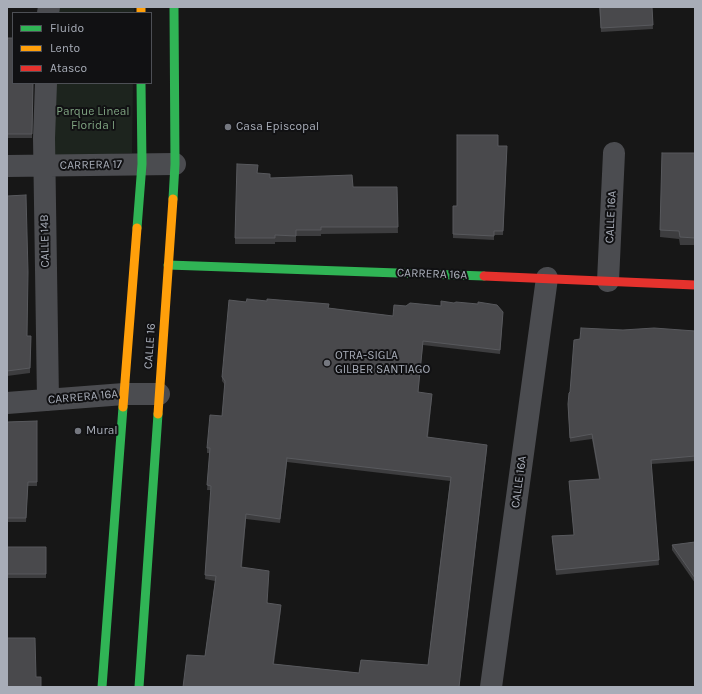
<!DOCTYPE html>
<style>
body{margin:0}
#map{position:relative;width:702px;height:694px;overflow:hidden;background:#171717;font-family:Karla,sans-serif}
canvas{display:block}
.frame{position:absolute;inset:0;border:8px solid #a8adb8;pointer-events:none}
.legend{position:absolute;left:12px;top:12px;width:140px;height:72px;box-sizing:border-box;background:#111113;border:1px solid #4d4f55;margin:0;padding:5px 7px;list-style:none;font-size:12px;color:#a8adb8}
.legend li{display:flex;align-items:center;gap:8px;height:20px}
.legend b{width:20px;border:1px solid #4d4f55}
</style>
<div id="map">
<canvas width="702" height="694"></canvas>
<div class="frame"></div>
<ul class="legend">
<li><b style="height:5px;background:#30b455"></b>Fluido</li>
<li><b style="height:5px;background:#ff9f0a"></b>Lento</li>
<li><b style="height:5px;background:#e5322d"></b>Atasco</li>
</ul>
</div>
<script>
const ctx = document.querySelector('canvas').getContext('2d');
ctx.lineJoin = 'round';
function fillPath(path, color) { ctx.fillStyle = color; ctx.fill(path, 'evenodd'); }
const shape = rows => new Path2D(rows.map(r => 'M' + r).join(''));
function trace(path, color, width, dash) { ctx.strokeStyle = color; ctx.lineWidth = width; ctx.lineCap = dash ? 'butt' : 'round'; ctx.setLineDash(dash || []); ctx.stroke(path); }
function write(font, color, halo, rows, align = 'center') {
  ctx.font = font + ' Karla,sans-serif'; ctx.lineWidth = 4; ctx.setLineDash([]); ctx.textBaseline = 'middle'; ctx.strokeStyle = halo; ctx.fillStyle = color; for (const [text, x, y, turn = 0] of rows) {
    ctx.save(); ctx.translate(x, y); ctx.rotate((+turn || 0) * Math.PI / 180); ctx.textAlign = isNaN(turn) ? turn : align; if (halo) ctx.strokeText(text, 0, 0); ctx.fillText(text, 0, 0); ctx.restore();
  }
}
fillPath(shape([
 [55,7,134,7,134,13,55,13],
 [55,83,133,83,132,153,55,157]
]), '#1d241e');
trace(shape([
 [48,13,49,7],
 [46,83,44,138,48,400],
 [7,166,175,164],
 [608,281,614,153],
 [7,403,124,394,159,394],
 [491,687,547,278]
]), '#4b4c50', 22);
trace(shape([
 [173,199,175,164,174,7],
 [137,228,142,164,141,83],
 [168,265,484,276],
 [102,687,123,407],
 [139,687,158,414]
]), '#30b455', 9);
trace(shape([
 [141,7,141,13],
 [123,407,137,228],
 [158,414,173,199]
]), '#ff9f0a', 9);
trace(shape([
 [484,276,695,285]
]), '#e5322d', 9);
fillPath(shape([
 [599,7,652,7,653,29,601,32],
 [7,38,33,83,32,138,7,138],
 [498,146,507,146,503,235,494,235,494,240,453,238,453,206,457,206],
 [662,153,695,153,695,245,680,245,679,239,660,237],
 [258,173,270,178,353,187,397,187,398,233,321,234,321,236,296,236,296,242,275,242,275,244,235,244,235,238],
 [7,196,27,336,31,336,30,373,7,376],
 [246,302,329,308,393,316,503,316,500,354,423,345,418,392,432,398,428,437,487,449,459,687,183,687,205,656,215,581,205,579,211,490,207,490,210,453,207,453,207,448,222,416,225,385,222,381,222,377],
 [287,462,450,481,428,665,359,673,274,664,281,609,268,603,242,567,246,519,280,523],
 [623,330,695,331,695,461,651,464,659,565,556,575,552,536,574,535,569,481,599,479,592,439,570,442,568,408,570,392,580,339],
 [37,421,37,486,28,486,26,522,7,522,7,422],
 [695,542,695,583,672,550,672,545],
 [7,547,46,547,46,578,7,578]
]), '#3d3d3f');
fillPath(shape([
 [423,341,423,345,418,397,418,392],
 [432,394,432,398,427,442,427,437],
 [487,445,487,449,459,687],
 [287,458,287,462,280,523,280,519],
 [246,514,246,519,241,572,241,567],
 [281,605,281,609,273,668,273,664]
]), '#29292a');
const building = shape([
 [600,7,652,7,653,25,601,28,600,7],
 [7,38,13,38,13,83,33,83,32,134,7,134,7,38],
 [457,135,498,135,498,146,507,146,503,231,494,231,494,236,453,234,453,206,457,206,457,135],
 [662,153,695,153,695,238,680,237,679,231,660,230,662,153],
 [237,164,258,165,257,173,270,174,270,178,352,175,353,187,397,187,398,227,321,227,321,230,296,230,296,236,275,235,275,238,235,238,237,164],
 [26,195,28,272,27,336,31,336,30,368,7,371,7,196,26,195],
 [247,299,267,301,267,299,329,304,328,308,393,316,394,305,406,306,410,303,441,306,441,301,454,303,456,302,478,304,478,302,497,305,503,312,500,350,423,341,418,392,432,394,427,437,487,445,459,687,183,687,187,655,205,656,216,576,205,575,211,486,207,485,210,448,207,448,210,415,222,416,225,381,222,377,229,300,246,302,247,299],
 [287,458,451,477,428,665,361,660,359,673,273,664,281,605,267,603,269,571,241,567,246,514,280,519,287,458],
 [581,328,623,330,654,328,695,331,695,456,651,460,659,560,556,570,552,536,574,535,569,481,600,479,592,434,570,438,568,404,569,393,570,392,574,340,580,339,581,328],
 [37,421,37,482,28,482,26,518,7,518,7,422,37,421],
 [695,542,695,578,672,545,695,542],
 [7,547,46,547,46,574,7,574,7,547],
 [7,638,35,638,36,677,41,677,41,687,7,687,7,638]
]);
fillPath(building, '#49494c');
trace(building, '#58595d', 1);
for (const [x, y, r, color] of [
 [228,127,4,"#757880"],
 [327,363,4,"#757880"],
 [78,431,4,"#757880"]
]) { const dot = new Path2D(); dot.arc(x, y, r, 0, 2 * Math.PI); ctx.fillStyle = color; ctx.fill(dot); trace(dot, '#111113', 1.5); }
write('12px', '#7fa381', '#111113', [
 ["Parque Lineal",93,112],
 ["Florida I",93,126]
]);
write('12px', '#a8adb8', '#111113', [
 ["Casa Episcopal",236,127],
 ["OTRA-SIGLA",335,356],
 ["GILBER SANTIAGO",335,370],
 ["Mural",86,431]
], 'left');
write('12px', '#a8adb8', '#111113', [
 ["CARRERA 17",91,165,-1],
 ["CALLE 16A",611,217,-87],
 ["CALLE 14B",45,241,-91],
 ["CARRERA 16A",432,274,2],
 ["CALLE 16",150,346,-86],
 ["CARRERA 16A",83,397,-5],
 ["CALLE 16A",519,482,-82]
]);
</script>
